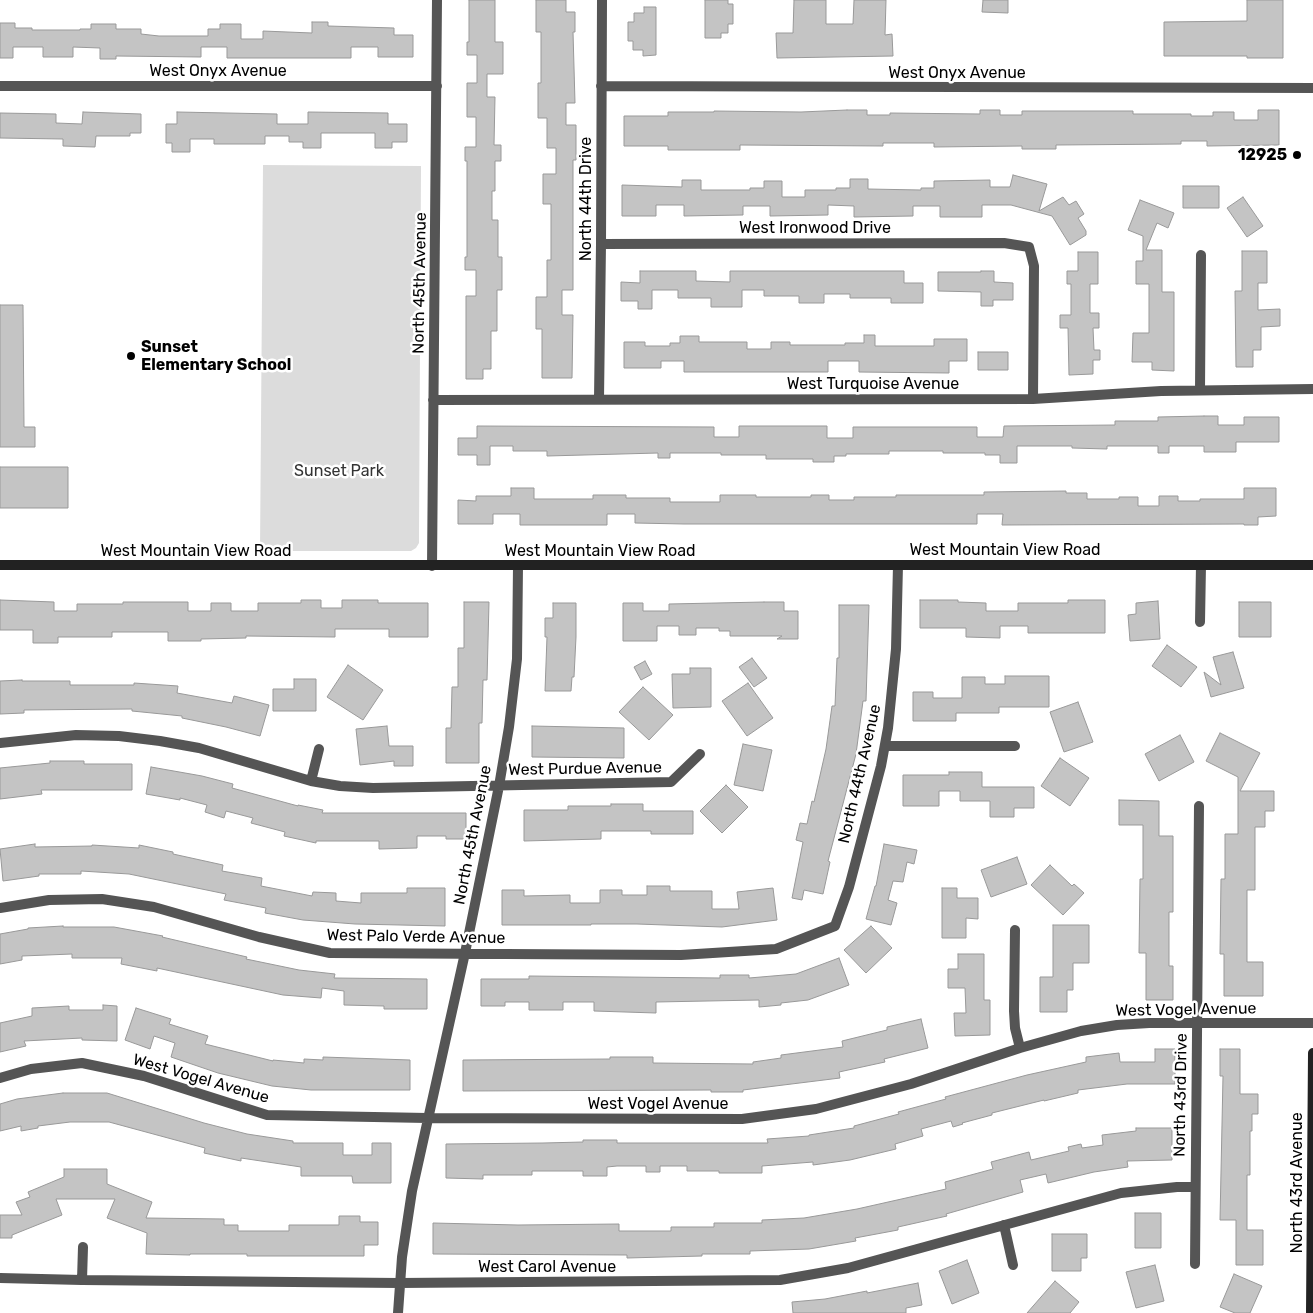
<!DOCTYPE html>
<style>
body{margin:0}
canvas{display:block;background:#fff}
</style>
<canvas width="1313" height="1313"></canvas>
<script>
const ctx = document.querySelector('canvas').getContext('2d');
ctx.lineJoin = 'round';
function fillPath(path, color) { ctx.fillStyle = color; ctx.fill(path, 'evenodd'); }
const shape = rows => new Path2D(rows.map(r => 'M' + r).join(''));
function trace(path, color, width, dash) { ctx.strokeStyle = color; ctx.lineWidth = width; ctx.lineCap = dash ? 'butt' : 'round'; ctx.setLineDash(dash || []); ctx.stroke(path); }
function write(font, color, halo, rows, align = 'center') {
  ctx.font = font + ' Rubik,sans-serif'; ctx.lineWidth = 5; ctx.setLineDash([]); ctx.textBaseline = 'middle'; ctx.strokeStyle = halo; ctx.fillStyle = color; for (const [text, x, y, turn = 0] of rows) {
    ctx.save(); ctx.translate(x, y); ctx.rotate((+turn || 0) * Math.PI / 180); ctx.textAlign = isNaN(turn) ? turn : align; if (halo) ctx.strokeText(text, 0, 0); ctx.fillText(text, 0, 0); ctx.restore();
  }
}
fillPath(shape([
 [263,165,421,166,419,532,419,543,416,548,411,551,260,551]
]), '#dcdcdc');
const building = shape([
 [469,0,495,0,495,42,503,42,503,74,487,74,487,97,495,97,494,145,501,145,501,161,495,161,495,191,492,191,492,220,498,220,498,257,502,257,502,290,497,290,497,331,491,331,491,369,483,369,483,379,466,379,466,296,476,296,476,270,465,270,465,257,467,257,467,161,465,161,465,147,476,147,476,117,467,117,467,83,477,83,477,55,467,55,467,42,469,42,469,0],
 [536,0,566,0,566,12,575,12,575,32,573,32,575,103,566,103,566,125,576,125,576,160,573,160,573,290,562,290,562,315,573,315,572,378,542,378,542,329,536,329,536,297,547,297,547,260,551,260,551,204,543,204,543,174,556,174,556,148,547,148,547,118,538,118,538,83,541,83,541,32,536,32,536,0],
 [705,0,728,0,728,4,733,4,733,24,728,24,728,33,721,33,721,38,705,38,705,0],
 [794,0,826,0,826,24,853,24,854,0,886,0,885,35,892,34,893,56,777,58,776,33,793,33,794,0],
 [983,0,1008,0,1008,13,982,12,983,0],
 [1247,0,1283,0,1283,58,1247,58,1247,56,1164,56,1164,22,1247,21,1247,0],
 [644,7,656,7,656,55,643,56,643,50,633,50,633,41,628,41,628,22,634,22,634,13,644,13,644,7],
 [312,22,328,22,328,26,394,28,394,35,413,35,413,57,378,57,378,47,351,47,351,58,227,58,227,47,201,47,201,57,116,56,116,59,100,59,100,48,73,47,73,57,43,57,43,47,13,47,13,58,0,58,0,23,15,23,15,28,32,28,32,30,80,30,80,29,91,29,91,24,116,24,116,29,141,29,141,34,159,36,208,36,208,29,220,29,220,24,241,24,241,39,263,39,263,31,312,33,312,22],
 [847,110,867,110,867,115,890,115,890,113,980,114,980,110,1000,110,1000,115,1022,115,1022,111,1133,111,1133,114,1191,114,1191,116,1213,116,1213,112,1234,112,1234,120,1258,120,1258,110,1279,110,1279,145,1207,146,1207,141,1181,141,1181,144,1056,145,1056,149,1022,149,1022,146,934,147,934,143,883,143,883,146,740,145,740,150,668,150,668,146,624,146,624,116,668,116,668,112,714,112,714,111,801,112,847,110],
 [83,112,141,114,141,133,130,133,130,136,96,136,95,147,63,146,63,139,0,138,0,113,56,114,56,123,82,124,83,112],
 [177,112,277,114,277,124,308,124,308,112,388,113,388,124,407,124,407,142,392,142,392,148,375,148,375,133,321,133,321,148,303,148,303,142,289,142,289,136,265,136,265,144,214,144,214,139,190,139,190,152,172,152,172,143,166,143,166,124,177,124,177,112],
 [1013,175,1047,184,1039,211,1063,197,1069,205,1076,201,1084,214,1078,218,1086,231,1086,235,1070,245,1052,216,1011,205,982,205,982,217,940,217,940,206,913,206,913,216,854,217,854,206,828,205,828,215,770,216,770,206,743,206,743,215,684,216,684,205,656,205,656,216,622,216,622,185,682,187,682,180,701,180,701,190,750,190,750,188,764,188,764,181,782,181,782,197,805,197,805,190,836,190,836,188,850,188,850,179,868,179,868,189,921,190,921,188,934,188,934,181,990,180,990,187,1010,187,1013,175],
 [1183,186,1219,186,1219,208,1183,208,1183,186],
 [1243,197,1263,226,1247,237,1227,208,1243,197],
 [1140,200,1174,213,1168,228,1157,223,1146,250,1162,250,1162,292,1174,292,1174,371,1152,370,1152,362,1132,362,1133,333,1149,333,1149,284,1136,284,1136,261,1143,261,1143,236,1128,230,1140,200],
 [1242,251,1267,251,1267,283,1258,283,1258,310,1280,309,1280,326,1261,327,1261,350,1253,350,1253,367,1236,367,1235,291,1242,291,1242,251],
 [1078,252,1098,252,1098,284,1090,284,1090,313,1099,313,1099,328,1093,328,1094,350,1100,350,1100,360,1093,360,1093,374,1069,375,1068,328,1060,328,1060,315,1071,315,1071,284,1067,284,1067,271,1078,271,1078,252],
 [640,271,696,271,696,281,730,282,730,271,904,271,904,283,923,283,923,303,891,303,891,298,850,298,850,294,824,294,824,303,799,303,799,296,764,296,764,290,742,290,742,307,711,307,711,298,678,298,678,290,652,290,652,309,638,309,638,301,621,301,621,282,640,283,640,271],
 [981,271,994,271,994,282,1013,283,1013,300,993,300,993,306,981,306,981,292,938,291,938,272,981,272,981,271],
 [0,305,23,305,24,427,35,427,35,447,0,447,0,305],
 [864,335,875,335,875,346,934,346,934,339,967,339,967,361,949,361,949,373,859,372,859,361,828,361,828,372,684,372,684,361,661,361,661,368,624,368,624,342,645,342,645,346,670,346,670,343,680,343,680,336,699,336,699,342,747,342,747,349,771,349,771,342,790,342,790,345,845,345,845,343,864,343,864,335],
 [978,352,1008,352,1008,370,978,370,978,352],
 [1204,416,1218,416,1218,425,1244,425,1244,417,1279,417,1279,442,1236,442,1236,452,1204,452,1204,446,1169,446,1169,453,1158,453,1158,446,1107,446,1107,449,1072,448,1072,446,1017,446,1017,463,1000,463,1000,455,985,455,985,453,943,453,943,451,889,451,889,454,846,454,846,456,834,456,834,462,813,462,813,459,766,459,766,455,721,455,721,453,670,453,670,458,658,458,658,453,547,456,547,451,513,451,513,446,490,446,490,465,477,465,477,455,458,455,458,438,477,438,477,426,714,427,714,437,739,437,739,426,827,426,827,438,853,438,853,427,977,427,977,437,1003,437,1004,426,1115,425,1115,421,1158,421,1158,417,1204,416],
 [0,467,68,467,68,508,0,508,0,467],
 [511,488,534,488,534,499,593,499,593,495,626,495,626,498,670,498,670,502,720,502,720,495,756,495,756,497,811,497,811,495,829,495,829,500,854,500,854,497,896,497,896,495,984,495,984,492,1066,491,1066,493,1087,493,1087,499,1119,499,1119,497,1138,497,1138,506,1159,506,1159,496,1178,496,1178,501,1200,501,1200,499,1244,499,1244,488,1276,488,1276,516,1258,517,1258,525,1244,525,1244,524,1002,525,1003,514,977,514,977,524,684,524,635,523,635,514,607,514,607,525,520,525,520,514,493,514,493,524,458,524,458,500,476,501,476,496,511,496,511,488],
 [0,600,54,602,54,611,77,611,77,604,123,604,123,602,188,602,188,611,211,611,211,603,231,603,231,611,258,611,258,603,301,603,301,600,321,600,321,608,342,608,342,600,378,600,378,603,428,603,428,637,389,637,389,629,335,629,335,637,246,636,246,638,201,639,201,641,168,641,168,632,112,632,112,637,58,637,58,643,33,643,33,630,0,630,0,600],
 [920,600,958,600,958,602,986,603,986,611,1018,611,1018,603,1068,603,1068,600,1105,600,1105,633,1028,633,1028,626,1000,626,1000,638,966,637,966,628,920,628,920,600],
 [1158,601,1160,639,1130,641,1128,615,1136,614,1136,603,1158,601],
 [464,602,489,602,487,680,483,680,482,723,479,723,479,763,446,763,446,728,451,728,452,687,458,687,458,648,464,648,464,602],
 [764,602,784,602,784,611,798,611,798,639,777,639,782,636,730,636,730,631,719,631,719,628,696,628,696,635,679,635,679,626,657,626,657,641,623,641,623,603,643,603,643,611,669,611,669,604,764,602],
 [1239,602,1271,602,1271,637,1239,637,1239,602],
 [553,603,576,603,576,637,574,677,572,677,571,691,545,691,547,637,545,637,545,618,553,618,553,603],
 [839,605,869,605,866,701,863,701,856,754,828,861,830,862,823,894,804,890,802,900,792,898,803,842,796,840,800,823,807,824,812,801,814,802,826,749,832,706,835,706,837,658,839,658,839,605],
 [1167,645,1197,667,1181,687,1152,666,1167,645],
 [1233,652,1244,688,1211,697,1204,672,1221,685,1213,657,1233,652],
 [752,658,767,678,754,687,739,667,752,658],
 [645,661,652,674,641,680,634,667,645,661],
 [348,665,383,690,363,720,327,697,348,665],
 [690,668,711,668,711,707,673,708,672,674,690,674,690,668],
 [1005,676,1049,676,1049,707,999,707,999,713,956,713,956,721,913,721,913,692,933,692,933,698,962,698,962,677,985,677,985,684,1005,684,1005,676],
 [294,679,316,679,316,711,273,711,273,689,294,689,294,679],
 [22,680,22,681,70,681,70,685,134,685,134,683,178,686,177,693,232,703,234,696,269,705,260,736,226,727,182,718,182,716,132,711,132,709,24,710,24,713,0,714,0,681,22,680],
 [748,683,773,718,747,736,722,701,748,683],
 [643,687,673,715,649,740,619,712,643,687],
 [1078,702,1093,742,1064,752,1050,712,1078,702],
 [387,726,389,746,413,746,413,766,394,766,394,761,360,765,356,729,387,726],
 [532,726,624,728,624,758,532,757,532,726],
 [1220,733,1260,753,1240,791,1274,791,1274,811,1265,811,1265,827,1255,827,1255,890,1247,890,1247,962,1263,962,1263,996,1224,996,1224,954,1220,954,1221,879,1225,879,1225,834,1238,834,1238,777,1206,761,1220,733],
 [1180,735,1194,762,1159,781,1145,754,1180,735],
 [743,744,772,750,763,791,734,785,743,744],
 [1060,758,1089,778,1070,806,1041,786,1060,758],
 [50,761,84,761,84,764,132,764,132,790,41,790,42,794,0,799,0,768,50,763,50,761],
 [151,767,202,776,233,784,232,788,298,806,298,805,323,810,322,813,466,813,466,839,446,839,446,836,417,836,417,848,379,849,379,841,316,841,316,843,284,836,285,832,251,823,253,818,226,811,224,818,205,812,207,805,180,798,180,800,146,794,151,767],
 [949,772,982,772,982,787,1034,787,1034,808,1014,808,1014,817,990,817,990,801,960,801,960,791,939,791,939,806,903,806,903,775,949,775,949,772],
 [726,785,748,807,722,833,700,811,726,785],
 [1119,800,1159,801,1159,836,1173,836,1173,912,1169,912,1169,966,1173,966,1173,1000,1146,1000,1146,953,1139,953,1140,879,1143,879,1143,825,1119,825,1119,800],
 [611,804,643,804,643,811,693,811,693,834,651,834,651,831,601,831,601,839,524,841,524,810,568,810,568,806,611,806,611,804],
 [35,844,35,847,92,846,92,845,139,848,139,845,173,852,173,854,223,865,222,871,262,878,261,886,312,896,313,892,336,893,336,901,361,903,361,893,407,893,407,888,445,888,445,926,355,924,303,920,265,913,266,908,224,900,226,894,129,874,81,871,81,874,39,874,39,876,3,881,0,849,35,844],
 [884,844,917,850,914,864,907,862,903,882,893,881,888,900,897,903,891,925,866,919,875,886,876,886,884,844],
 [1017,857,1027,884,991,897,981,870,1017,857],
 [1050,865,1072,886,1074,884,1084,893,1063,915,1031,885,1050,865],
 [647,886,670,886,670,891,712,891,712,909,739,909,737,892,773,888,777,920,722,927,637,924,591,924,591,925,502,925,502,890,524,890,524,896,570,895,570,903,600,903,600,890,622,890,622,895,647,895,647,886],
 [942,888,957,888,957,898,978,898,978,919,966,918,966,938,942,938,942,888],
 [1053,925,1089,925,1089,963,1073,963,1073,990,1067,990,1067,1012,1040,1012,1040,977,1053,977,1053,925],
 [63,926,63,927,114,927,163,936,162,937,247,957,246,959,299,970,335,974,334,978,427,979,427,1009,384,1009,384,1006,344,1005,344,991,322,988,321,998,283,995,157,968,157,971,121,964,122,958,72,958,72,954,22,956,22,960,0,964,0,934,28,929,28,928,63,926],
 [871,926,892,948,866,973,844,950,871,926],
 [958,954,984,954,984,1000,990,1000,990,1035,955,1036,954,1013,966,1013,965,988,948,988,948,969,958,969,958,954],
 [839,958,849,985,808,1000,781,1003,781,1005,759,1007,759,1000,656,1002,656,1013,594,1011,594,1002,563,1002,563,1010,529,1010,529,1002,505,1002,505,1006,481,1006,481,979,529,979,529,976,720,978,720,975,749,975,749,978,796,974,839,958],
 [103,1005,117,1006,117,1041,82,1040,82,1038,24,1041,26,1046,0,1052,0,1023,32,1016,32,1008,69,1006,69,1010,103,1010,103,1005],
 [136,1008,171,1019,169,1024,208,1036,205,1044,273,1061,273,1060,304,1063,304,1059,323,1060,323,1057,410,1060,410,1090,311,1090,272,1086,218,1073,171,1057,175,1043,154,1036,150,1049,125,1040,136,1008],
 [921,1019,928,1048,884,1059,885,1062,839,1072,840,1078,743,1090,743,1092,711,1092,711,1090,463,1091,463,1060,610,1059,610,1057,653,1057,653,1063,753,1064,753,1062,781,1058,781,1055,843,1047,842,1041,887,1030,887,1027,921,1019],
 [1155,1049,1175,1049,1175,1084,1127,1084,1078,1090,1078,1093,1044,1101,1044,1100,992,1113,992,1115,962,1123,963,1124,953,1127,951,1121,921,1129,923,1136,895,1144,896,1149,850,1160,813,1165,813,1162,762,1166,762,1173,719,1173,719,1171,687,1171,687,1166,660,1166,660,1172,646,1172,646,1166,617,1166,607,1167,607,1176,583,1176,583,1171,532,1171,532,1175,483,1175,483,1179,446,1178,446,1144,543,1143,583,1142,583,1140,617,1140,617,1143,768,1143,767,1139,809,1136,809,1135,854,1128,854,1126,899,1114,898,1112,946,1099,945,1097,1027,1075,1086,1062,1086,1057,1119,1053,1120,1062,1155,1062,1155,1049],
 [1220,1049,1240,1049,1240,1094,1258,1094,1258,1114,1252,1114,1252,1131,1250,1131,1250,1175,1247,1175,1247,1230,1263,1230,1263,1265,1236,1265,1236,1220,1220,1220,1223,1076,1220,1076,1220,1049],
 [63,1093,107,1093,204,1123,247,1134,293,1141,293,1143,343,1143,343,1155,372,1155,372,1143,391,1143,391,1183,353,1183,352,1176,301,1176,301,1167,241,1158,241,1161,204,1153,205,1148,109,1122,70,1122,38,1126,38,1128,21,1131,21,1126,0,1131,0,1104,17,1099,63,1093],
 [1136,1128,1172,1128,1172,1160,1127,1161,1128,1167,1094,1172,1048,1183,1046,1174,1020,1180,1023,1192,946,1214,947,1216,898,1227,898,1230,855,1238,856,1241,809,1249,750,1251,750,1254,702,1254,702,1256,627,1258,627,1255,433,1254,433,1223,518,1225,619,1224,619,1231,671,1231,671,1227,714,1227,714,1223,762,1223,762,1220,804,1218,857,1209,946,1189,945,1182,993,1169,991,1162,1029,1152,1031,1160,1069,1151,1068,1147,1081,1144,1082,1148,1103,1145,1102,1135,1136,1131,1136,1128],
 [64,1169,107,1169,107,1184,152,1202,146,1218,224,1219,224,1225,238,1225,238,1231,289,1231,289,1225,339,1225,339,1216,360,1216,360,1222,378,1222,378,1245,364,1245,364,1256,247,1256,247,1254,190,1254,190,1255,146,1254,147,1233,107,1218,115,1199,56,1199,62,1215,12,1235,12,1238,0,1238,0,1215,22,1215,16,1202,30,1197,28,1192,64,1177,64,1169],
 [1135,1213,1161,1213,1161,1248,1135,1248,1135,1213],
 [1052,1234,1087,1234,1087,1258,1081,1258,1081,1271,1052,1271,1052,1234],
 [967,1260,979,1293,952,1304,939,1271,967,1260],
 [1155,1265,1164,1301,1136,1308,1126,1272,1155,1265],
 [1234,1274,1262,1286,1250,1313,1235,1313,1220,1307,1234,1274],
 [1055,1281,1079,1302,1070,1313,1027,1313,1055,1281],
 [918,1283,922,1305,906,1308,906,1313,793,1313,792,1302,825,1299,867,1291,867,1293,918,1283]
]);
fillPath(building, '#c4c4c4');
trace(building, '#999', 1);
trace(shape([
 [0,86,437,86],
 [601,86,1313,88],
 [601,244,1004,243,1029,247,1034,266,1033,399],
 [1200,390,1201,255],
 [599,399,601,244,602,0],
 [433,400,1033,399,1161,391,1313,389],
 [432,566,437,0],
 [1200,622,1201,565],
 [0,743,76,735,119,736,160,741,199,748,311,781,340,786,373,788,671,782,700,754],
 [885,746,1015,746],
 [311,781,319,749],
 [0,908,49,900,102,899,154,907,259,937,330,953,681,955,776,949,835,926,849,887,881,766,888,728,896,649,898,565],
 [1015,930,1014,1011,1015,1028,1020,1048],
 [0,1078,31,1069,82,1063,144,1076,267,1115,427,1118,742,1119,816,1109,911,1084,1020,1048,1081,1031,1117,1025,1149,1023,1313,1023],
 [1004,1225,1013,1265],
 [1195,1264,1199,806],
 [0,1278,82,1280,399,1283,780,1280,848,1268,1121,1193,1177,1187,1195,1187],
 [82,1280,83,1247],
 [398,1313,402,1257,412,1191,465,953,499,786,509,727,517,659,518,566]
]), '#555', 10);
trace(shape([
 [0,565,1313,565],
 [1311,1313,1313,1053]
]), '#222', 10);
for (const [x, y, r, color] of [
 [1297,155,5,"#000"],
 [131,356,5,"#000"]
]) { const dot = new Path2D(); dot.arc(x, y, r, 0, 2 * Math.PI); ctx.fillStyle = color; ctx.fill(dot); trace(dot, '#fff', 2); }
write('16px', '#000', '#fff', [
 ["West Onyx Avenue",218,71],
 ["West Onyx Avenue",957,73],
 ["North 44th Drive",586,199,-90],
 ["West Ironwood Drive",815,228],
 ["North 45th Avenue",420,283,-89],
 ["West Turquoise Avenue",873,384],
 ["West Mountain View Road",1005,550],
 ["West Mountain View Road",196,551],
 ["West Mountain View Road",600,551],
 ["West Purdue Avenue",585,769,-1],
 ["North 44th Avenue",860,774,-77],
 ["North 45th Avenue",473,835,-79],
 ["West Palo Verde Avenue",416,937,1],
 ["West Vogel Avenue",1186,1010,-1],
 ["West Vogel Avenue",201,1079,16],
 ["North 43rd Drive",1181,1095,-89],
 ["West Vogel Avenue",658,1104],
 ["North 43rd Avenue",1297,1183,-90],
 ["West Carol Avenue",547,1267]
]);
write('bold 16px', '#000', '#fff', [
 ["12925",1287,155],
 ["Sunset",141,347,"left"],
 ["Elementary School",141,365,"left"]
], 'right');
write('16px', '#333', '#fff', [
 ["Sunset Park",339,471]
]);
</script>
